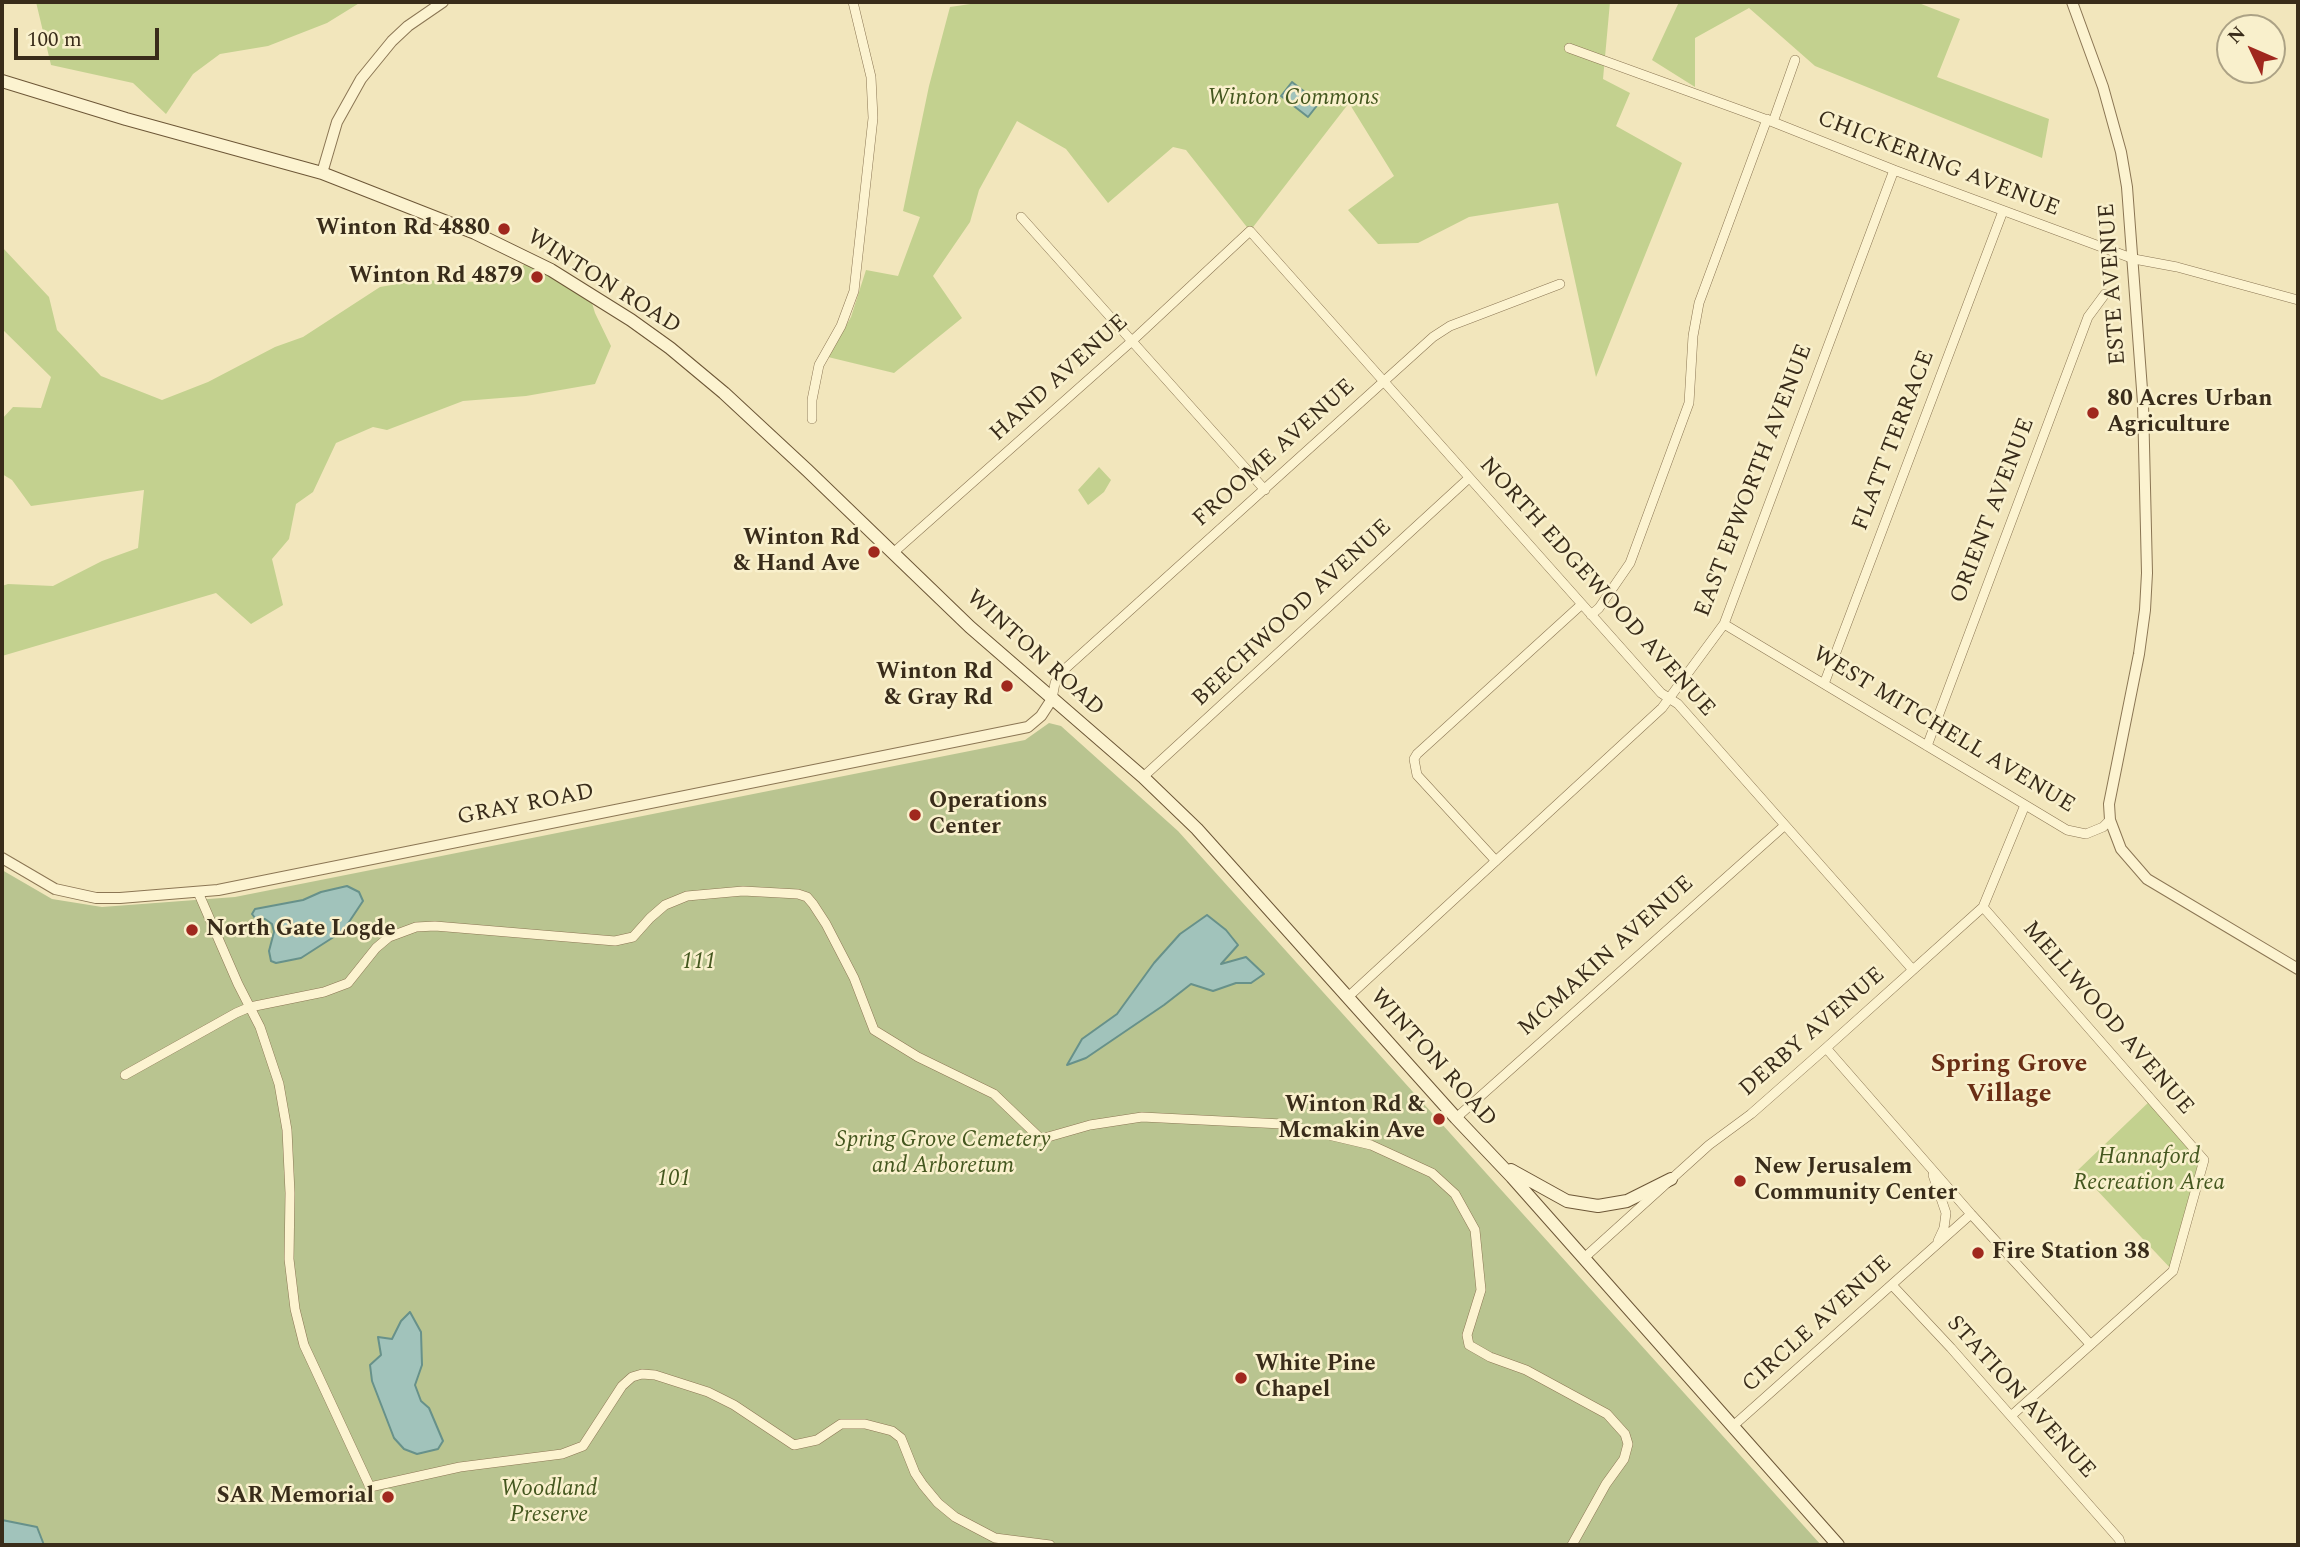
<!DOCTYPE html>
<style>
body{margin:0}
#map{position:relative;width:2300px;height:1547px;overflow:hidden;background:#f2e6bc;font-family:Spectral,serif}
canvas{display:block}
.frame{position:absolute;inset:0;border:4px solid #392c1a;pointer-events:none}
.north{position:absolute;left:2216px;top:14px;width:70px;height:70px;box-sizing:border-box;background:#f9f0cc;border:2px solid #aca285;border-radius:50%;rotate:314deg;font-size:19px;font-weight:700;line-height:28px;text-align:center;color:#392c1a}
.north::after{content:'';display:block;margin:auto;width:24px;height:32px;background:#a0281e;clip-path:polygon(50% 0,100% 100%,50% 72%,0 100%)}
.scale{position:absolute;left:14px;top:28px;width:145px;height:32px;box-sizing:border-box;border:4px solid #392c1a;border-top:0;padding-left:9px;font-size:21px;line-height:24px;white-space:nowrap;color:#392c1a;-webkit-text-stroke:5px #f9f0cc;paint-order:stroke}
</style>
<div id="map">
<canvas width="2300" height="1547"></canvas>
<div class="frame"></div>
<div class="north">N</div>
<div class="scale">100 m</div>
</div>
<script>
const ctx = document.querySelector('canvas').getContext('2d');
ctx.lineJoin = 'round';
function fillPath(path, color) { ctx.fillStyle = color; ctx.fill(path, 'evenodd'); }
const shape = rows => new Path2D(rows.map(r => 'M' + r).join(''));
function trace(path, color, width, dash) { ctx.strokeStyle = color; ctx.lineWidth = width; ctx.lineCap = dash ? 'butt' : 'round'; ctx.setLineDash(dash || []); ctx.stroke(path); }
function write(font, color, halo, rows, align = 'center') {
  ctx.font = font + ' Spectral,serif'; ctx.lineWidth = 5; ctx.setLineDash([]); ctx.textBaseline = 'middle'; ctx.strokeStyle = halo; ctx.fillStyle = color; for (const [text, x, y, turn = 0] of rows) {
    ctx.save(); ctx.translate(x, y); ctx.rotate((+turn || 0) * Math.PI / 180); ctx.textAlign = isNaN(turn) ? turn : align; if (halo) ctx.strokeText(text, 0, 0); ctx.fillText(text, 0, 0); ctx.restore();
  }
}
fillPath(shape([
 [36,2,361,2,327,23,268,46,220,54,193,74,166,114,133,83,51,65],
 [984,2,1610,2,1603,79,1630,93,1616,126,1682,163,1596,377,1558,203,1469,217,1418,243,1378,244,1348,210,1394,176,1349,103,1250,231,1186,150,1173,147,1108,203,1066,149,1017,121,979,190,970,222,933,276,962,318,894,373,828,357,851,317,866,270,898,276,920,217,903,211,929,86,950,7],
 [1679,2,1916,2,1960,19,1937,77,2049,119,2042,158,1815,66,1749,8,1695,38,1695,87,1652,60],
 [2,247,49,297,57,330,101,376,162,400,208,382,275,347,303,337,380,287,421,280,505,283,530,259,589,293,595,313,611,346,595,384,526,396,463,401,387,430,373,427,336,443,313,492,296,504,289,539,272,559,283,605,251,624,216,593,2,656,2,586,8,584,53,586,102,561,138,548,144,490,31,506,12,480,2,474,2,419,13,407,41,408,51,377,2,329],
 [1099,467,1111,480,1104,492,1088,505,1078,490],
 [2152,1099,2204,1160,2173,1271,2078,1170]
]), '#c3d18f');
fillPath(shape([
 [1049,723,1061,726,1178,831,1821,1545,2,1545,2,870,52,899,102,907,235,897,1025,740]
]), '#b9c490');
const water = shape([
 [1292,82,1319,103,1308,117,1281,96,1292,82],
 [347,886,359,892,363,901,343,931,301,958,276,963,271,961,269,951,274,932,272,924,265,919,255,918,252,914,255,909,303,900,321,892,347,886],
 [1207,915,1226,930,1238,945,1221,964,1246,957,1264,974,1251,983,1236,983,1213,991,1191,984,1164,1005,1086,1058,1067,1065,1082,1039,1117,1014,1154,963,1180,934,1207,915],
 [410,1312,421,1332,422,1365,415,1385,421,1401,429,1408,443,1441,438,1449,417,1454,404,1449,394,1438,372,1381,370,1365,381,1355,378,1337,392,1339,401,1321,410,1312],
 [2,1520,37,1527,44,1545,2,1545,2,1520]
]);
fillPath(water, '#a1c3bb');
trace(water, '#67918a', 2);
const minor = shape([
 [1569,48,1773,122,1894,170,2134,259,2177,267,2298,300],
 [1773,122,1795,60],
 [1021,217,1265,490],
 [812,419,812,400,819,365,841,326,854,291,873,118,871,77,853,2],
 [893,553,1132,341,1250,231,1661,693,1678,704,1913,970],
 [1591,615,1599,608,1630,563,1689,403,1693,336,1699,303,1767,119],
 [1724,624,2067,830,2086,834,2103,827,2110,820],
 [1824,684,2003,211],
 [1052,699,1055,683,1066,668,1433,337,1450,326,1560,284],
 [1927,746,2088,317,2105,294],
 [1143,777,1469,478],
 [1496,861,1417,775,1414,759,1417,754,1582,604],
 [198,892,238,984,260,1027,279,1084,287,1130,290,1193,289,1259,295,1309,304,1345,370,1487,460,1467,562,1454,583,1446,622,1386,632,1377,642,1374,655,1375,708,1392,734,1405,794,1445,817,1440,841,1424,865,1424,892,1431,901,1438,915,1473,923,1485,938,1503,955,1517,995,1538,1050,1545],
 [1983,907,2204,1160,2173,1271,2011,1416],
 [1348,997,1662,708,1724,624,1894,170],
 [1826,1048,1971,1214,2090,1344],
 [125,1075,236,1013,250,1007,324,992,348,983,376,948,389,937,416,927,435,926,615,941,633,937,650,918,665,905,687,896,743,891,798,894,807,897,813,904,826,924,854,978,874,1030,918,1057,994,1094,1041,1139,1090,1125,1142,1117,1282,1124,1371,1145,1432,1173,1455,1194,1475,1230,1481,1290,1467,1335,1469,1345,1490,1357,1526,1370,1607,1414,1625,1434,1628,1444,1624,1459,1606,1484,1572,1545],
 [1456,1118,1784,826],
 [1933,1175,1946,1213,1944,1228,1938,1241],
 [1584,1258,1709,1145,1751,1114,1826,1048,1983,907,2025,805],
 [1892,1285,1951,1348,2119,1539,2121,1545],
 [1733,1426,1971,1214]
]);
const tertiary = shape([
 [2072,2,2103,87,2121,152,2127,187,2143,403,2147,573,2145,610,2139,654,2109,804,2110,820,2121,849,2147,879,2298,969],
 [322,173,337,122,361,79,392,41,408,26,443,2],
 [2,858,55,889,96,898,120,898,218,890,1028,727,1041,716,1052,699]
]);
const secondary = shape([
 [2,81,126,119,322,173,475,233,551,270,631,320,670,348,724,393,807,470,970,627,1143,777,1197,829,1456,1118,1512,1177,1838,1545],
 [1511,1170,1567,1201,1598,1206,1627,1201,1671,1179]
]);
trace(minor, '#8b7654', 10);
trace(tertiary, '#8b7654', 12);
trace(secondary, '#6d5737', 14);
trace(minor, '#fcf3d0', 9);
trace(tertiary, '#fcf3d0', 10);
trace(secondary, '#fcf3d0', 12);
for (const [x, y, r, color] of [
 [504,229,7,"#a0281e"],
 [537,277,7,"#a0281e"],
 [2093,413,7,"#a0281e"],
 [874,552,7,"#a0281e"],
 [1007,686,7,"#a0281e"],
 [915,815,7,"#a0281e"],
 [192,930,7,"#a0281e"],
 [1439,1119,7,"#a0281e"],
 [1740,1181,7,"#a0281e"],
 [1978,1253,7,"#a0281e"],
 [1241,1378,7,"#a0281e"],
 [388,1497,7,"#a0281e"]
]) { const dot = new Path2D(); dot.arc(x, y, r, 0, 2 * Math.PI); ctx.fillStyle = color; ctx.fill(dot); trace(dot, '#f9f0cc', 2.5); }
write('italic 23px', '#44571f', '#f9f0cc', [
 ["Winton Commons",1293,99],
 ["111",699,963],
 ["Spring Grove Cemetery",943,1141],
 ["and Arboretum",943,1167],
 ["Hannaford",2149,1158],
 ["Recreation Area",2149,1184],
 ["101",674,1180],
 ["Woodland",549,1490],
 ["Preserve",549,1516]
]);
write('23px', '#392c1a', '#f9f0cc', [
 ["CHICKERING AVENUE",1938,165,21],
 ["WINTON ROAD",603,283,32],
 ["ESTE AVENUE",2114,284,-94],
 ["HAND AVENUE",1060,379,-42],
 ["FLATT TERRACE",1895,441,-69],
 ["FROOME AVENUE",1275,454,-42],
 ["EAST EPWORTH AVENUE",1755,481,-69],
 ["ORIENT AVENUE",1994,511,-69],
 ["NORTH EDGEWOOD AVENUE",1596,588,48],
 ["BEECHWOOD AVENUE",1293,614,-43],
 ["WINTON ROAD",1034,654,42],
 ["WEST MITCHELL AVENUE",1943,731,31],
 ["GRAY ROAD",526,806,-11],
 ["MCMAKIN AVENUE",1607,957,-42],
 ["MELLWOOD AVENUE",2107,1019,49],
 ["DERBY AVENUE",1813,1033,-41],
 ["WINTON ROAD",1432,1059,48],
 ["CIRCLE AVENUE",1818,1325,-42],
 ["STATION AVENUE",2020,1398,48]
]);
write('bold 23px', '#392c1a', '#f9f0cc', [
 ["Winton Rd 4880",490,229],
 ["Winton Rd 4879",523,277],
 ["80 Acres Urban",2107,400,"left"],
 ["Agriculture",2107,426,"left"],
 ["Winton Rd",860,539],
 ["& Hand Ave",860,565],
 ["Winton Rd",993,673],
 ["& Gray Rd",993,699],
 ["Operations",929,802,"left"],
 ["Center",929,828,"left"],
 ["North Gate Logde",206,930,"left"],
 ["Winton Rd &",1425,1106],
 ["Mcmakin Ave",1425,1132],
 ["New Jerusalem",1754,1168,"left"],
 ["Community Center",1754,1194,"left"],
 ["Fire Station 38",1992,1253,"left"],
 ["White Pine",1255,1365,"left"],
 ["Chapel",1255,1391,"left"],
 ["SAR Memorial",374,1497]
], 'right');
write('bold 26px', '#6a2e15', '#f9f0cc', [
 ["Spring Grove",2009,1066],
 ["Village",2009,1096]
]);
</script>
